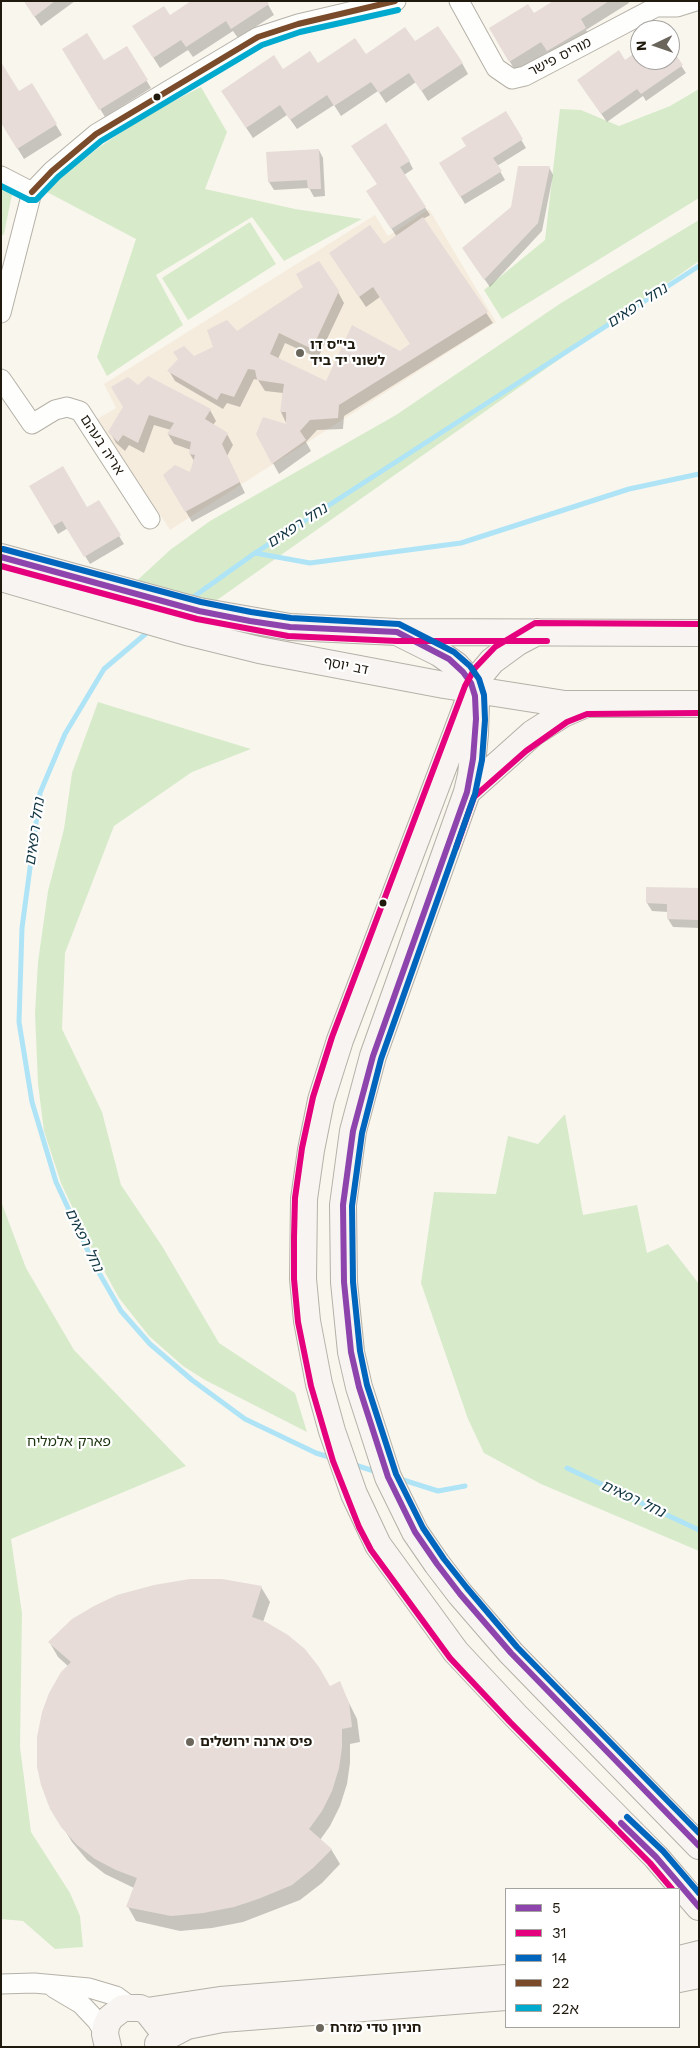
<!DOCTYPE html>
<meta charset="utf-8">
<style>
body{margin:0}
#map{position:relative;width:700px;height:2048px;overflow:hidden;background:#f9f6ee;font-family:"Work Sans","Noto Sans Hebrew",sans-serif}
canvas{display:block}
.frame{position:absolute;inset:0;border:2px solid #1f190e;pointer-events:none}
.legend{position:absolute;left:505px;top:1888px;width:175px;height:140px;box-sizing:border-box;background:#fff;border:1px solid #a5a39f;margin:0;padding:6px 9px;list-style:none;font-size:15px;color:#1f190e}
.legend li{display:flex;align-items:center;gap:10px;height:25px}
.legend b{width:25px;border:1px solid #a5a39f}
.north{position:absolute;left:630px;top:20px;width:50px;height:50px;box-sizing:border-box;background:#fff;border:1px solid #a5a39f;border-radius:50%;rotate:267deg;font-size:14px;font-weight:700;line-height:20px;text-align:center;color:#1f190e}
.north::after{content:'';display:block;margin:auto;width:18px;height:22px;background:#6b665c;clip-path:polygon(50% 0,100% 100%,50% 72%,0 100%)}
</style>
<div id="map">
<canvas width="700" height="2048"></canvas>
<div class="frame"></div>
<ul class="legend">
<li><b style="height:6px;background:#8e44ad"></b>5</li>
<li><b style="height:6px;background:#e5007d"></b>31</li>
<li><b style="height:6px;background:#0065bd"></b>14</li>
<li><b style="height:6px;background:#7a4b2a"></b>22</li>
<li><b style="height:6px;background:#00a9ce"></b>22א</li>
</ul>
<div class="north">N</div>
</div>
<script>
const ctx = document.querySelector('canvas').getContext('2d');
ctx.lineJoin = 'round';
function fillPath(path, color) { ctx.fillStyle = color; ctx.fill(path, 'evenodd'); }
const shape = rows => new Path2D(rows.map(r => 'M' + r).join(''));
function trace(path, color, width, dash) { ctx.strokeStyle = color; ctx.lineWidth = width; ctx.lineCap = dash ? 'butt' : 'round'; ctx.setLineDash(dash || []); ctx.stroke(path); }
function write(font, color, halo, rows, align = 'center') {
  ctx.font = font + ' "Work Sans","Noto Sans Hebrew",sans-serif'; ctx.lineWidth = 4.5; ctx.setLineDash([]); ctx.textBaseline = 'middle'; ctx.strokeStyle = halo; ctx.fillStyle = color; for (const [text, x, y, turn = 0] of rows) {
    ctx.save(); ctx.translate(x, y); ctx.rotate((+turn || 0) * Math.PI / 180); ctx.textAlign = isNaN(turn) ? turn : align; if (halo) ctx.strokeText(text, 0, 0); ctx.fillText(text, 0, 0); ctx.restore();
  }
}
fillPath(shape([
 [429,209,496,322,170,530,97,419,116,408,104,384,375,215,388,236]
]), '#f6ecde');
fillPath(shape([
 [201,87,227,132,205,189,295,209,362,219,284,261,252,217,156,275,183,325,107,376,97,357,136,239,45,191,98,148,150,113],
 [699,89,699,198,502,319,484,290,545,240,560,109,581,110,619,126,670,106],
 [1,189,12,194,4,234,1,236],
 [699,220,699,261,207,607,130,587,170,550,210,521,396,415,561,303],
 [250,222,276,264,188,320,162,278],
 [98,702,251,749,192,772,114,826,65,953,62,1029,102,1112,121,1185,162,1246,219,1343,295,1393,307,1432,205,1380,183,1366,149,1336,119,1298,90,1245,61,1183,44,1131,38,1084,35,1013,38,962,48,891,64,829,72,773],
 [565,1114,583,1215,637,1205,647,1253,668,1244,699,1284,699,1551,541,1484,484,1453,468,1419,421,1283,434,1192,496,1194,508,1136,538,1144],
 [1,1201,26,1268,74,1350,186,1466,11,1539,22,1613,20,1747,31,1832,70,1893,80,1916,83,1947,55,1949,23,1921,1,1919]
]), '#d7ebca');
fillPath(shape([
 [24,1,75,1,41,26],
 [266,1,274,15,238,38,233,31,193,57,188,50,160,68,140,37,170,17],
 [556,1,628,1,629,3,586,30,591,39,554,61,548,52,516,72,490,28,533,15],
 [126,47,151,88,105,117,64,49,103,62],
 [670,49,686,73,646,101,643,96,607,122,583,88,640,51,640,60,670,60],
 [365,55,462,63,468,74,428,101,416,82,386,103,378,91,341,116,334,105,297,129,287,115,253,138,229,102,283,71],
 [32,85,62,135,24,159,1,121,18,93],
 [505,112,526,148,497,166,505,180,465,204,441,163,467,147],
 [319,150,323,158,325,196,314,197,309,188,274,190,269,182,268,153],
 [358,154,409,161,413,169,404,175,430,215,423,219,493,323,344,416,343,429,317,430,306,442,311,451,279,474,257,434,287,425,281,412,283,393,265,391,258,380,254,379,240,407,227,403,223,409,175,381,169,371,215,348,237,333,338,292,344,303,318,358,285,343,278,359,327,382,400,352,411,344,380,297,366,307,337,264,383,246,397,237,372,199,378,185],
 [549,167,553,175,542,231,490,287,468,256],
 [138,387,210,410,216,421,213,425,227,434,233,445,227,456,245,493,192,522,165,475,190,474,194,461,190,454,191,450,174,444,168,434,171,430,154,425,144,453,129,445,125,451,116,443,110,432],
 [30,486,87,508,98,502,124,544,90,564,68,528,58,534],
 [647,888,699,889,699,928,673,927,668,919,668,912,652,911,647,903],
 [261,1587,270,1602,263,1622,330,1688,339,1683,357,1719,360,1742,350,1744,350,1763,347,1784,340,1806,330,1826,320,1840,331,1849,340,1864,322,1883,300,1900,243,1922,212,1928,180,1931,136,1921,128,1907,134,1888,105,1874,87,1860,72,1842,61,1824,68,1666,58,1657,50,1643]
]), '#0003');
trace(shape([
 [255,553,310,563,461,543,629,489,699,474],
 [189,600,255,553,699,266],
 [149,631,104,669,65,734,40,793,22,928,19,1022,32,1102,56,1182,94,1264,121,1311,150,1344,192,1380,245,1419,316,1453,332,1458],
 [352,1464,377,1472],
 [567,1468,699,1530],
 [400,1479,438,1491,465,1486]
]), '#afe4f6', 5);
fillPath(shape([
 [24,1,55,1,34,17],
 [191,1,267,1,269,4,231,29,226,21,186,47,181,40,153,58,132,26,164,6,170,15],
 [553,1,609,1,581,19,586,28,547,51,541,42,509,62,489,28,528,4,534,13],
 [438,26,463,63,421,91,409,73,379,93,371,82,334,106,327,95,290,120,280,105,246,128,221,91,274,55,283,69,310,51,318,63,355,38,366,54,405,27,415,41],
 [87,33,104,60,127,46,148,80,99,110,62,49],
 [670,47,683,65,641,94,637,89,601,114,577,80,619,50,625,60,640,49,640,60,670,60],
 [1,62,19,91,32,83,57,124,17,149,1,123],
 [506,111,523,139,493,158,502,171,460,197,439,163,466,146,461,138],
 [386,123,410,161,400,167,426,207,391,229,366,191,377,184,351,146],
 [319,149,321,189,308,189,307,180,268,182,266,152],
 [518,166,550,166,538,223,484,280,462,248,511,207],
 [423,217,488,312,339,405,338,418,310,420,300,431,306,440,272,464,256,434,263,417,286,424,286,412,280,412,284,384,257,380,255,370,248,369,234,397,221,393,217,400,167,371,178,359,173,352,184,346,194,356,213,347,207,330,227,320,237,331,303,287,296,274,319,261,339,291,312,349,279,333,270,354,326,381,352,325,400,351,410,344,373,287,359,297,329,253,370,225,384,244],
 [148,376,211,409,205,419,228,433,222,444,240,482,185,512,163,475,175,465,190,472,195,455,189,454,191,442,167,434,174,423,149,415,138,443,123,435,118,442,108,432,123,407,111,387,128,377,138,385],
 [63,466,87,507,99,500,121,535,84,557,62,521,53,526,29,486],
 [646,887,699,888,699,920,667,919,667,904,646,903],
 [190,1579,222,1579,262,1586,252,1617,266,1622,288,1635,305,1649,319,1667,330,1686,340,1681,349,1703,352,1727,342,1729,342,1747,339,1768,332,1791,322,1811,309,1829,332,1849,313,1868,292,1885,258,1899,234,1907,203,1913,171,1916,126,1907,137,1878,116,1870,95,1859,77,1845,61,1827,50,1809,41,1785,37,1767,37,1737,42,1712,49,1693,61,1672,71,1662,48,1642,72,1619,94,1606,117,1595,154,1585]
]), '#e7dcd8');
const street = shape([
 [459,1,496,68,512,79,525,76,656,7,677,7,696,1],
 [1,176,32,192],
 [1,313,32,192,52,171,96,134,258,37,298,24,396,1],
 [1,379,32,424,55,410,67,407,80,411,150,519],
 [1,1984,34,1983,89,1988,116,1996,131,2007],
 [54,1988,81,2004,97,2021,105,2034]
]);
const secondary = shape([
 [1,557,199,611,290,627,397,632,699,633],
 [1,578,190,633,259,650,444,685,565,704,699,704],
 [397,632,439,653,456,665,468,678,473,689,476,703,475,734,471,775,467,792,373,1056,353,1131,343,1205,344,1282,351,1352,359,1387,388,1477,415,1532,437,1564,460,1594,511,1653,699,1846],
 [537,632,518,642,492,661,482,673,473,689,340,1040,321,1100,311,1150,304,1199,303,1279,307,1321,319,1384,332,1431,354,1494,378,1545,456,1652,516,1716,656,1857,699,1907],
 [467,792,533,733,563,714,584,705],
 [679,1959,699,1954],
 [679,1979,699,1975],
 [147,2011,220,2000,506,1978],
 [158,2044,164,2038,187,2026,222,2019,506,1997],
 [108,2047,105,2034,106,2026,110,2018,123,2008,140,2008,147,2011,158,2025]
]);
trace(street, '#b5b1a7', 21);
trace(secondary, '#b5b1a7', 28);
trace(street, '#fefefc', 19);
trace(secondary, '#f7f4f2', 26);
trace(shape([
 [1,557,199,611,250,621,290,627,397,632,449,659,463,672,471,683,475,696,476,719,473,759,467,792,373,1056,353,1131,343,1205,344,1282,351,1352,359,1387,388,1477,415,1532,437,1564,460,1594,511,1653,699,1846],
 [621,1823,656,1857,699,1907]
]), '#8e44ad', 6);
trace(shape([
 [1,566,197,619,288,636,397,641,547,641],
 [456,848,474,797,526,751,567,722,587,714,699,713],
 [672,1889,650,1863,510,1722,450,1658,371,1550,359,1527,333,1461,311,1386,298,1322,294,1279,294,1237,295,1198,302,1148,313,1097,332,1037,465,686,475,668,495,647,535,623,699,624]
]), '#e5007d', 6);
trace(shape([
 [3,549,201,602,251,612,291,618,399,624,454,652,470,666,479,679,484,695,485,720,482,760,475,794,381,1059,362,1133,352,1206,353,1282,360,1351,367,1385,396,1474,423,1528,444,1559,467,1588,517,1647,699,1833],
 [627,1817,663,1851,699,1893]
]), '#0065bd', 6);
trace(shape([
 [32,192,52,171,96,134,258,37,298,24,395,1]
]), '#7a4b2a', 6);
trace(shape([
 [1,186,29,200,36,200,58,177,101,141,262,45,300,32,398,10]
]), '#00a9ce', 6);
for (const [x, y, r, color] of [
 [157,97,4.5,"#1f190e"],
 [300,353,5,"#6b665c"],
 [383,903,4.5,"#1f190e"],
 [190,1742,5,"#6b665c"],
 [320,2028,5,"#6b665c"]
]) { const dot = new Path2D(); dot.arc(x, y, r, 0, 2 * Math.PI); ctx.fillStyle = color; ctx.fill(dot); trace(dot, '#fff', 2); }
write('14px', '#1f190e', '#fff', [
 ["מוריס פישר",560,57,-27],
 ["אריה בעהם",102,445,57],
 ["דב יוסף",346,666,11]
]);
write('bold 14px', '#1f190e', '#fff', [
 ["בי\"ס דו",310,345],
 ["לשוני יד ביד",310,361],
 ["פיס ארנה ירושלים",200,1742],
 ["חניון טדי מזרח",330,2028]
], 'left');
write('14px', '#18320c', '#fff', [
 ["פארק אלמליח",69,1442]
]);
write('italic 15px', '#123643', '#fff', [
 ["נחל רפאים",637,306,-33],
 ["נחל רפאים",297,526,-33],
 ["נחל רפאים",35,832,-82],
 ["נחל רפאים",84,1240,64],
 ["נחל רפאים",633,1499,25]
]);
</script>
